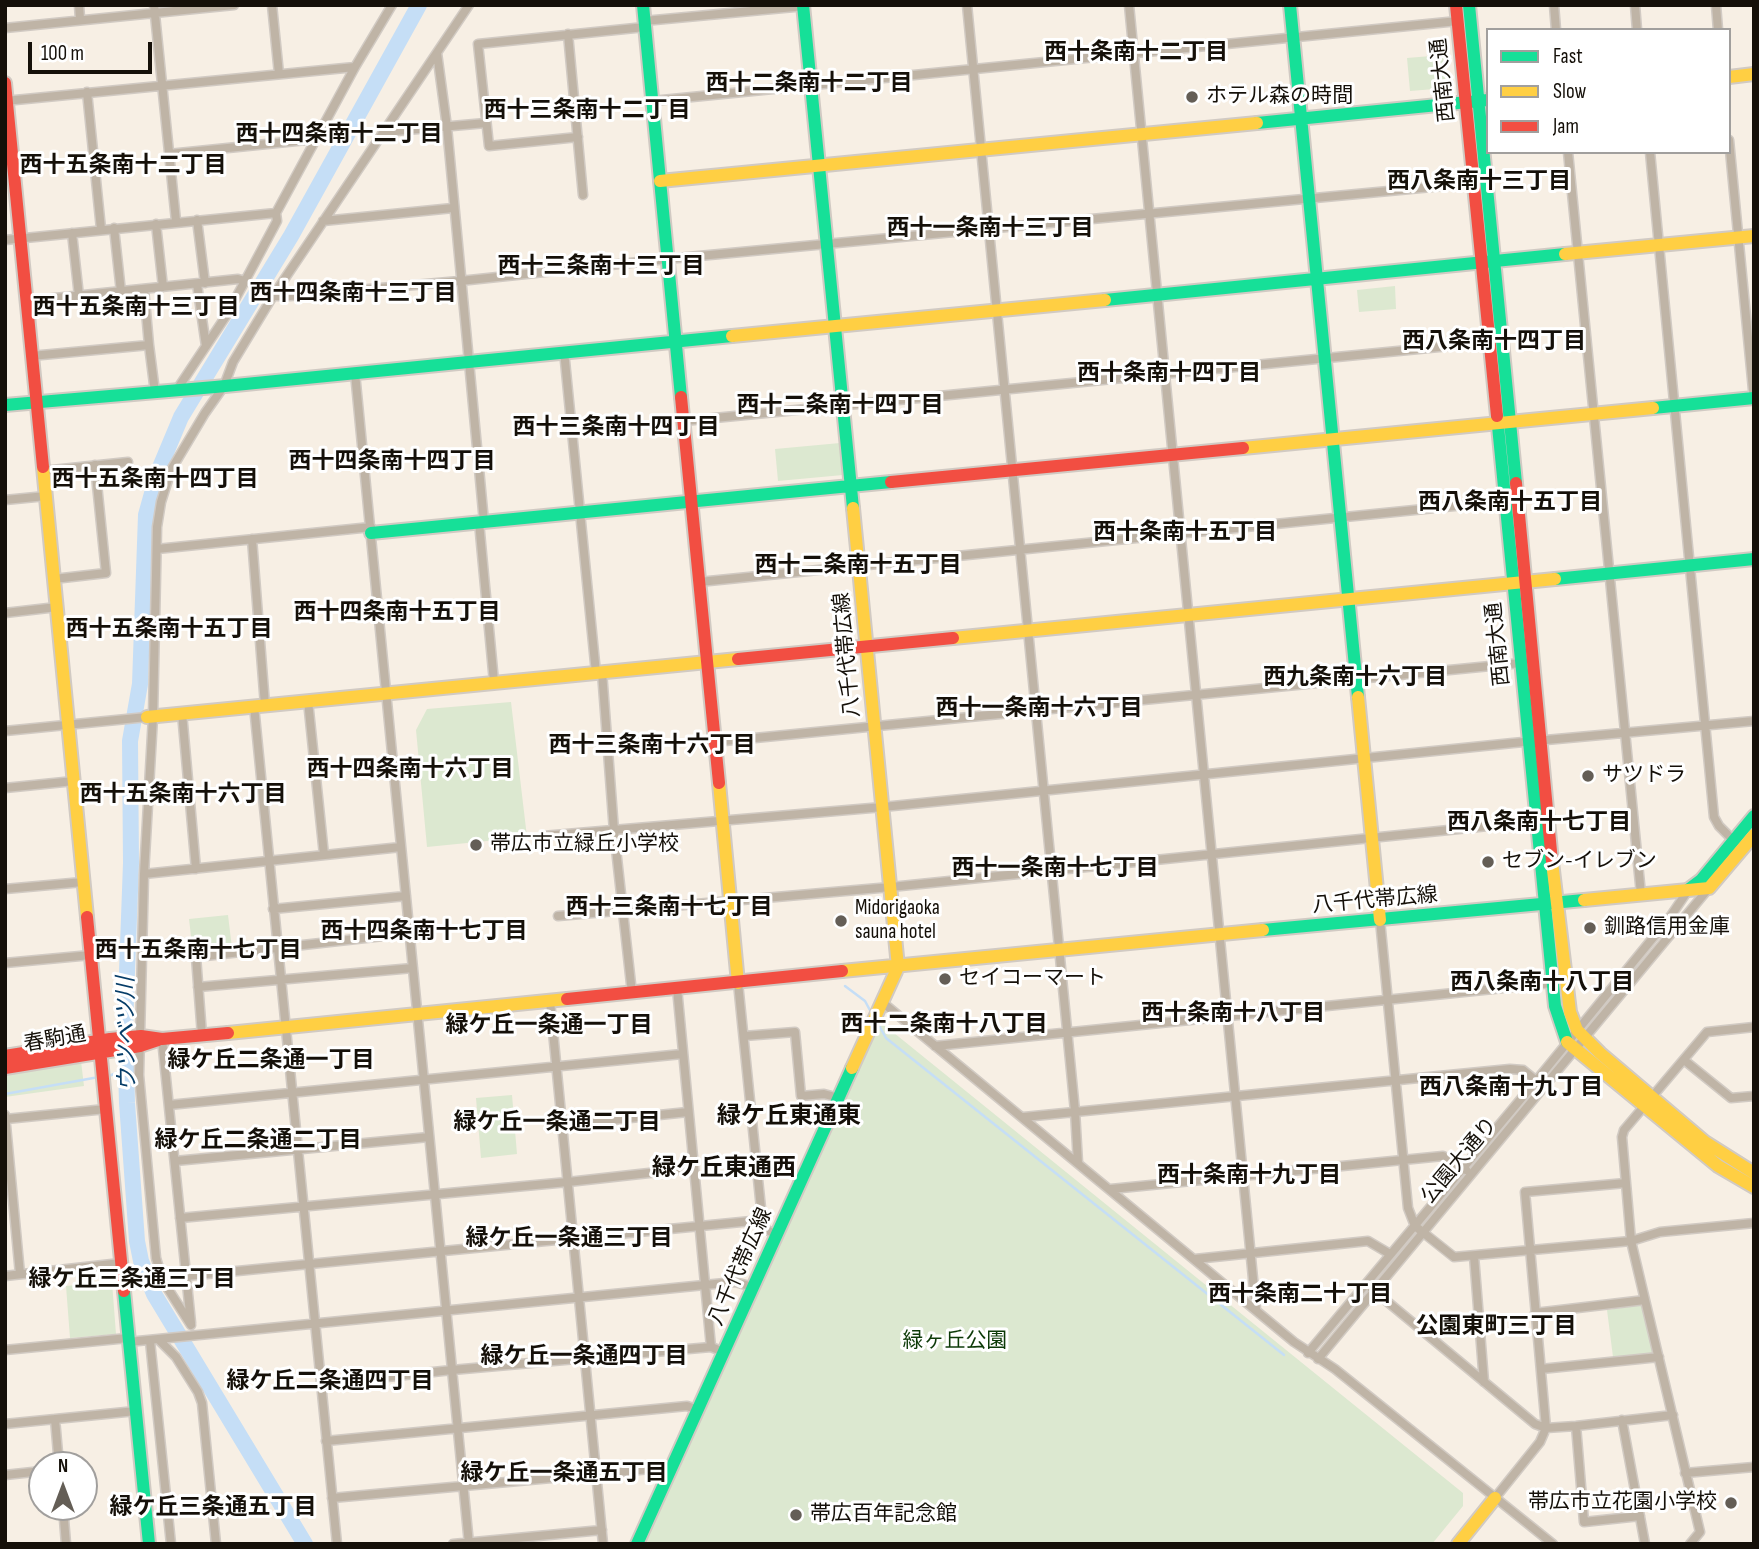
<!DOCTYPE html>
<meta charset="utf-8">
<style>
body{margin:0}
#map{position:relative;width:1759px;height:1549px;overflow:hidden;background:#f7efe4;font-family:"Sofia Sans Condensed",sans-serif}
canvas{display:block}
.frame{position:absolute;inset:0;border:7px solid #151009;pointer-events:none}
.legend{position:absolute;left:1486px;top:28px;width:245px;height:126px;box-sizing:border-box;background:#fff;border:2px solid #a19f9d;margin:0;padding:9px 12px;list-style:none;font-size:21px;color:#151009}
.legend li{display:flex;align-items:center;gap:14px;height:35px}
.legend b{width:35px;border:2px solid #a19f9d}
.north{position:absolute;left:28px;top:1451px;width:70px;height:70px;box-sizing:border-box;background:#fff;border:2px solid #a19f9d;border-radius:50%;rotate:0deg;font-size:19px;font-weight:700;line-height:28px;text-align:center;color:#151009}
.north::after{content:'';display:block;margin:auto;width:24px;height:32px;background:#645e56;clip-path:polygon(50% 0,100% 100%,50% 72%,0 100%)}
.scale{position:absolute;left:28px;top:42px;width:124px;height:32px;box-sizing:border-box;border:4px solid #151009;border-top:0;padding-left:9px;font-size:21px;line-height:24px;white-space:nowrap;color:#151009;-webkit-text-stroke:5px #fff;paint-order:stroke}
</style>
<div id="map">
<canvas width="1759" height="1549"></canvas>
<div class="frame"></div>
<ul class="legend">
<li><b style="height:9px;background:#16e098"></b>Fast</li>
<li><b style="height:9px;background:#ffcf43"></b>Slow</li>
<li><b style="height:9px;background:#f24e42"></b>Jam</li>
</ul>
<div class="north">N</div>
<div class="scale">100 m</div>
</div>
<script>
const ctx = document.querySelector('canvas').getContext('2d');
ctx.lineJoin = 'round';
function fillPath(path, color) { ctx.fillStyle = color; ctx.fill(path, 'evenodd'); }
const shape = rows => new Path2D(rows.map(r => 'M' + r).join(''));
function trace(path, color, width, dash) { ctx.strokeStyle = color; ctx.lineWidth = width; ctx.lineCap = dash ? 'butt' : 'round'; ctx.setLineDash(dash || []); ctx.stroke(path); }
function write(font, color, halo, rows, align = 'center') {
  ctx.font = font + ' "Sofia Sans Condensed","Noto Sans JP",sans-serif'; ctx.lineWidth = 6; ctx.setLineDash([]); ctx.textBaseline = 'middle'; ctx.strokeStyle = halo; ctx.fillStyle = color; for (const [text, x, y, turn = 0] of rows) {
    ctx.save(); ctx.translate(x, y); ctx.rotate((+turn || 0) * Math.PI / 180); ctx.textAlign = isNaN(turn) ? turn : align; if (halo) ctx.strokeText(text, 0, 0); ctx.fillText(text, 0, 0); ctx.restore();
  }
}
fillPath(shape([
 [1443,55,1445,79,1435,80,1435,89,1410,91,1407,58],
 [1395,286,1396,309,1359,312,1357,290],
 [840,443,843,475,778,481,775,449],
 [511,702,527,837,427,847,416,730,427,709],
 [228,915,232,948,193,953,189,919],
 [878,1020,1463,1493,1463,1506,1432,1544,641,1544],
 [81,1061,84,1086,5,1097,5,1073],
 [512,1095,517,1154,481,1158,476,1098],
 [112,1282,116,1334,70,1338,66,1286],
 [1642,1305,1654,1353,1613,1357,1607,1310]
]), '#dce8d0');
trace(shape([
 [845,986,865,1001,872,1014],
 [877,1022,886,1038,1284,1355],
 [109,1076,126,1069],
 [5,1094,99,1077]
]), '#c5def6', 2.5);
trace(shape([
 [305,1544,154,1294,141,1261,137,1241,127,1103,125,1026,131,863,130,741,140,684,146,515,158,472,181,417,291,236,419,5]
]), '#c5def6', 16);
const street = shape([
 [79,5,80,19],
 [154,5,176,221],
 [272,5,279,74],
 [967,5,1075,1111,1078,1163],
 [1129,5,1256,1309],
 [1554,5,1556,30],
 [1635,5,1637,30],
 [1716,5,1718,30],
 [644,21,805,6],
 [5,28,234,5],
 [568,34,583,195],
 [437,53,447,127,484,522],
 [87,92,101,229],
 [5,101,355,67],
 [652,101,1458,21],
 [384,132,486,123],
 [578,137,489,146,478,44,645,27],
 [1729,140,1754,400],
 [1568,152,1641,894],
 [1650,152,1714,817,1719,826,1734,841],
 [169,154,316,139],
 [197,220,205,283],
 [323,221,453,208],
 [156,224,163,287],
 [114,228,121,292],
 [72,233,79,296],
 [5,240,276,213],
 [197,284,206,346],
 [144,289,149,345],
 [273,296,290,296,460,281,667,259,1474,183],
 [26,301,238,279,245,281],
 [564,351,596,673],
 [31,356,149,345,155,392],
 [355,373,469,1544],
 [176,391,226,316,245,281,277,221,276,213,355,67,392,5],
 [684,421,1490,342],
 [43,471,128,462],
 [5,500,46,496],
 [479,522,494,682],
 [252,539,265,705],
 [157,549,371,527],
 [54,579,106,573,95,465],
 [699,582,1504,501],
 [5,613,57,607],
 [602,672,614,831,632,993],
 [308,701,324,855],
 [254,706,337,1544],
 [182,713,196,869],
 [5,731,147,717],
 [714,742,1521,663],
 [5,788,74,781],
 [543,836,883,807,1513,743,1754,721],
 [144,874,401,847],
 [5,889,83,882],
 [273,909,406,896],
 [558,916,891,887,1537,821],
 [1380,920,1408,1208,1415,1226,1454,1257,1631,1241,1660,1232,1754,1223],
 [5,963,91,955],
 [738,983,763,1228,777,1235],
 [198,987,413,968],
 [677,988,711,1347],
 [550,1001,603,1544],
 [882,1002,1294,1342,1335,1369,1553,1544],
 [202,1035,196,957,410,933],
 [744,1036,795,1032,801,1096,824,1094,839,1098],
 [162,1039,191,1323],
 [935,1046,1552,983],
 [1684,1060,1731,1098,1754,1096],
 [169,1105,682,1054],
 [5,1115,20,1274],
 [1024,1117,1510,1069,1523,1070,1539,1083],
 [6,1119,106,1109],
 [562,1125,688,1112],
 [175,1161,429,1137],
 [1111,1189,1443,1156,1466,1170],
 [180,1218,568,1182,694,1168],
 [1474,1256,1484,1382],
 [1195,1259,1368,1241,1390,1254],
 [5,1276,121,1263],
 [186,1276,762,1220],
 [1372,1289,1535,1424,1546,1428,1576,1426,1673,1415],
 [1535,1313,1645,1300],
 [191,1325,163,1281,156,1258,139,1075,144,874,153,717,157,527,161,502,171,470,205,413,224,386,233,362,273,296,469,5],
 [159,1340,176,1357,198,1392,202,1403,216,1544],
 [150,1341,171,1544],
 [128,1342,735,1282,753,1287],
 [5,1350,128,1338],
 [1308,1353,1536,1081,1670,917,1689,889],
 [1318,1359,1709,888],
 [1541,1369,1659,1357],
 [322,1384,452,1370,711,1347,724,1352],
 [55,1419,59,1465],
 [1622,1420,1645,1544],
 [5,1424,136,1411],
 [1576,1426,1584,1522,1640,1516],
 [326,1441,687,1406,698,1410],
 [1685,1473,1754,1467],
 [5,1475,42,1471],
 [332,1498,672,1467],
 [1495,1498,1540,1442,1546,1428,1525,1192,1626,1183],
 [63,1507,66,1544],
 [453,1544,602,1530],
 [1690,1544,1700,1532,1631,1241,1622,1137,1624,1130,1707,1032,1754,1027]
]);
const fast = shape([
 [643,5,681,397],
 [803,5,853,508],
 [1290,5,1358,697],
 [1469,5,1516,483],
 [1257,123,1488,100],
 [1105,300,1565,254],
 [5,405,215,387,732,336],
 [1653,408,1754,398],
 [1497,416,1555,1006,1567,1042],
 [371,533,891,482],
 [1555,579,1754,559],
 [1689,889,1701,880,1754,816],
 [1263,930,1584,900],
 [124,1291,149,1544],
 [637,1544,852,1068]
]);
const slow = shape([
 [1729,77,1754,74],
 [660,181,1257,123],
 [1565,254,1754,236],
 [732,336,1105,300],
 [1243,448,1653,408],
 [43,467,87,917],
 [953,638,1555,579],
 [1358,697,1380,920],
 [147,717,738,659],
 [719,783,738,983],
 [1552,862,1570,1012,1577,1030,1600,1053,1705,1142,1754,1173],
 [1584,900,1709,888,1754,835],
 [842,971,1263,930],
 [228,1033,567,999],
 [1567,1042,1718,1166,1754,1187],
 [852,1068,898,967,853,508],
 [1458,1544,1495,1498]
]);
const jam = shape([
 [1456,5,1497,416],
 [5,83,43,467],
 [681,397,719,783],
 [891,482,1243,448],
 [1516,483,1552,862],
 [738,659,953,638],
 [87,917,124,1291],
 [567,999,842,971],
 [5,1056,110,1039,141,1036,162,1039,228,1033],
 [5,1068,140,1046,158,1040]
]);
trace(street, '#d1cac3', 11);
trace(fast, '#d1cac3', 16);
trace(slow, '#d1cac3', 16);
trace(jam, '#d1cac3', 16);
trace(street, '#bfb4a6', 8);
trace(fast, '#16e098', 12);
trace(slow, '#ffcf43', 12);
trace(jam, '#f24e42', 12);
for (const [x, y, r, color] of [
 [1192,97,7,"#645e56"],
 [1588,776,7,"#645e56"],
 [476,845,7,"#645e56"],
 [1488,862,7,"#645e56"],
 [841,921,7,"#645e56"],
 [1590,928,7,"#645e56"],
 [945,979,7,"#645e56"],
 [1731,1503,7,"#645e56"],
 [796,1515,7,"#645e56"]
]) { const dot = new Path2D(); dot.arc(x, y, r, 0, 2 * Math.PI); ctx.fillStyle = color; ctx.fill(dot); trace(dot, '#fff', 2.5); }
write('21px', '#151009', '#fff', [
 ["西南大通",1444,80,-96],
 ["西南大通",1499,644,-96],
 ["八千代帯広線",848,655,-95],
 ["八千代帯広線",1375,901,-5],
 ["春駒通",55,1040,-10],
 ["公園大通り",1460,1161,-50],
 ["八千代帯広線",741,1267,-66]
]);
write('21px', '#151009', '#fff', [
 ["ホテル森の時間",1206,97],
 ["サツドラ",1602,776],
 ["帯広市立緑丘小学校",490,845],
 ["セブン-イレブン",1502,862],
 ["Midorigaoka",855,909],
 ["sauna hotel",855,933],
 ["釧路信用金庫",1604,928],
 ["セイコーマート",959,979],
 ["帯広市立花園小学校",1717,1503,"right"],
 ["帯広百年記念館",810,1515]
], 'left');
write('21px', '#0c3a07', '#fff', [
 ["緑ヶ丘公園",955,1342]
]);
write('bold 23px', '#151009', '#fff', [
 ["西十条南十二丁目",1136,53],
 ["西十二条南十二丁目",809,84],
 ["西十三条南十二丁目",587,111],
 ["西十四条南十二丁目",339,135],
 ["西十五条南十二丁目",123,166],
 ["西八条南十三丁目",1479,182],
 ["西十一条南十三丁目",990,229],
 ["西十三条南十三丁目",601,267],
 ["西十四条南十三丁目",353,294],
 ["西十五条南十三丁目",136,308],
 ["西八条南十四丁目",1494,342],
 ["西十条南十四丁目",1169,374],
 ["西十二条南十四丁目",840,406],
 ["西十三条南十四丁目",616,428],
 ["西十四条南十四丁目",392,462],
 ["西十五条南十四丁目",155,480],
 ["西八条南十五丁目",1510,503],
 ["西十条南十五丁目",1185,533],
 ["西十二条南十五丁目",858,566],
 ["西十四条南十五丁目",397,613],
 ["西十五条南十五丁目",169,630],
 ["西九条南十六丁目",1355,678],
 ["西十一条南十六丁目",1039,709],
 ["西十三条南十六丁目",652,746],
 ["西十四条南十六丁目",410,770],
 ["西十五条南十六丁目",183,795],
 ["西八条南十七丁目",1539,823],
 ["西十一条南十七丁目",1055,869],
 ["西十三条南十七丁目",669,908],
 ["西十四条南十七丁目",424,932],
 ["西十五条南十七丁目",198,951],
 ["西八条南十八丁目",1542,983],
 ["西十条南十八丁目",1233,1014],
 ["西十二条南十八丁目",944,1025],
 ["緑ケ丘一条通一丁目",549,1026],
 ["緑ケ丘二条通一丁目",271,1061],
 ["西八条南十九丁目",1511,1088],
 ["緑ケ丘一条通二丁目",557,1123],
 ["緑ケ丘二条通二丁目",258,1141],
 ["西十条南十九丁目",1249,1176],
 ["緑ケ丘一条通三丁目",569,1239],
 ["緑ケ丘三条通三丁目",132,1280],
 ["西十条南二十丁目",1300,1295],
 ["公園東町三丁目",1496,1327],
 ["緑ケ丘一条通四丁目",584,1357],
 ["緑ケ丘二条通四丁目",330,1382],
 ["緑ケ丘一条通五丁目",564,1474],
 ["緑ケ丘三条通五丁目",213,1508]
]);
write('italic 23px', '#063d68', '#fff', [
 ["ウツベツ川",128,1034,-91]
]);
write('bold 24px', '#151009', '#fff', [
 ["緑ケ丘東通東",789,1117],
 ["緑ケ丘東通西",724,1169]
]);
</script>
